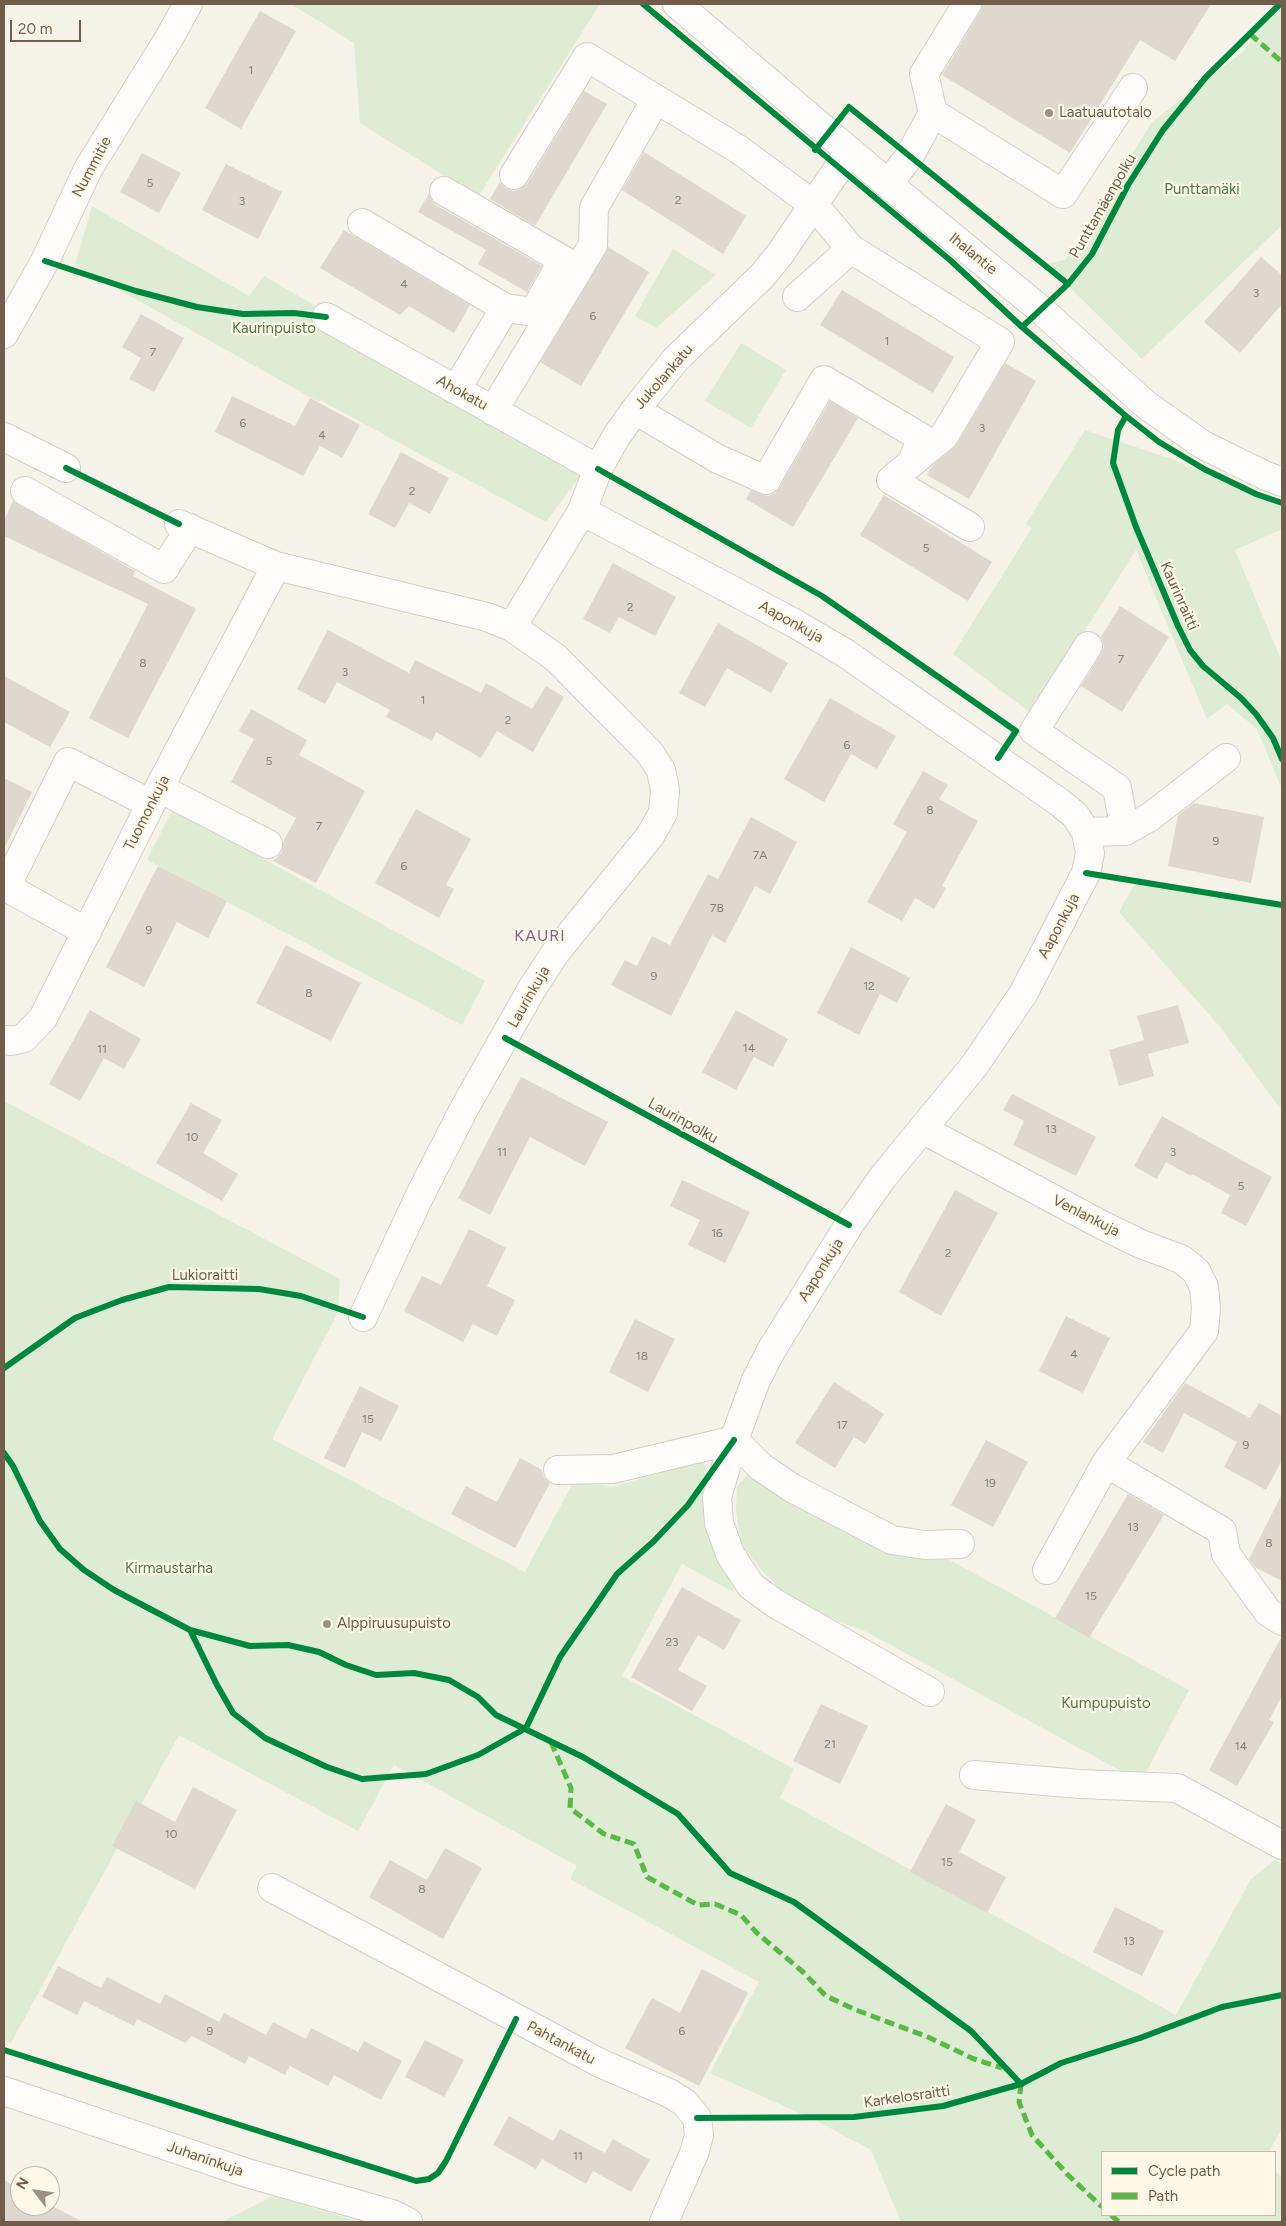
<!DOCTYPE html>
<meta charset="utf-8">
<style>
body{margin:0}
#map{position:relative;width:1286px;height:2226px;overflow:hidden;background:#f5f2e8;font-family:Figtree,sans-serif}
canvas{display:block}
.frame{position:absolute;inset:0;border:5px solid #715d4a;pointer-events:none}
.legend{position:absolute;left:1101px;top:2151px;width:175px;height:65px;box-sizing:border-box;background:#fef8e8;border:1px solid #c6baa9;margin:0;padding:6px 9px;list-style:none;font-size:15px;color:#715d4a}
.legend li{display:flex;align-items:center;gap:10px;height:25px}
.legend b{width:25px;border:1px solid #c6baa9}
.north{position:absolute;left:10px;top:2166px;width:50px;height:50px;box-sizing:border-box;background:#fef8e8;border:1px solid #c6baa9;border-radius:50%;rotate:301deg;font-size:14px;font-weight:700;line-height:20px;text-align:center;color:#715d4a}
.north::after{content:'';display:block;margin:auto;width:18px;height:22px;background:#9f9181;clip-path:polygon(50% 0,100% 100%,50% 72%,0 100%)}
.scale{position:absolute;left:10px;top:20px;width:71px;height:22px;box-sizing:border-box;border:2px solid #715d4a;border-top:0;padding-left:6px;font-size:15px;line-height:18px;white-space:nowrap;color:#715d4a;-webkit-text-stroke:4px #fef8e8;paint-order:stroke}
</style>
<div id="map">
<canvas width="1286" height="2226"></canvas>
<div class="frame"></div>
<ul class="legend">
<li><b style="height:6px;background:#00873e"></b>Cycle path</li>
<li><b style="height:6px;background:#58b947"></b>Path</li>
</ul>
<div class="north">N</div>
<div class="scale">20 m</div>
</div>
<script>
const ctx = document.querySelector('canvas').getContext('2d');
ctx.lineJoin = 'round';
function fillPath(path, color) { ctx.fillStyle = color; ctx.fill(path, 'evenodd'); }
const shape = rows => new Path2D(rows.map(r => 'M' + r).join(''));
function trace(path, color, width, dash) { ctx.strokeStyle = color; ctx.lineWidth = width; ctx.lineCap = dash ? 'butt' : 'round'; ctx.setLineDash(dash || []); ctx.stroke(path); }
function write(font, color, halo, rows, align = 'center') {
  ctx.font = font + ' Figtree,sans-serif'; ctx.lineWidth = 4.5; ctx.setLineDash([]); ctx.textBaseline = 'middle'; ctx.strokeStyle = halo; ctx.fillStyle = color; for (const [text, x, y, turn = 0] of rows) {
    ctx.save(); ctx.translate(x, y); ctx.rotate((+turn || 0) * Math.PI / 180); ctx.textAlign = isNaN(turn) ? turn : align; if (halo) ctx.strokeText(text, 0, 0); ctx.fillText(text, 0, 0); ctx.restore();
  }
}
fillPath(shape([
 [291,4,600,4,478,197,360,123,354,43],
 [1274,4,1282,4,1282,228,1280,227,1142,359,1046,264,1065,260,1152,122,1245,50],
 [92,206,249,296,264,276,317,307,317,324,580,476,546,522,320,400,319,402,75,265],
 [673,249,716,275,656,328,635,316],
 [741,343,786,370,751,428,705,401],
 [1085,430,1172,459,1282,508,1282,529,1235,550,1282,662,1282,789,1257,729,1227,704,1207,719,1136,550,1032,714,953,654,1032,528,1026,524],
 [173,809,485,981,462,1025,147,860],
 [1138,878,1282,906,1282,1111,1221,1028,1119,912],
 [4,1101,340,1279,338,1312,272,1439,525,1572,574,1481,612,1487,657,1474,705,1454,705,1493,719,1556,735,1593,682,1564,622,1676,794,1769,780,1798,1176,2015,1251,1879,1275,1860,1282,1864,1282,2128,1269,2152,1102,2152,1102,2215,1275,2215,1275,2172,1282,2176,1282,2222,901,2222,871,2150,815,2120,710,2073,759,1982,570,1879,577,1866,394,1765,358,1831,179,1735,11,2043,4,2040],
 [750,1473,836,1527,871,1542,918,1543,1189,1690,1141,1782,867,1632,837,1621,786,1594,762,1571,741,1544,736,1510,737,1486],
 [273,2196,361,2222,222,2222]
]), '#deecd3');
fillPath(shape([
 [983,4,1211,4,1175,61,1140,40,1070,153,942,75,980,12],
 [260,11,296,31,241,129,205,108],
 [584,91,607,104,535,226,490,199,500,182,505,188,513,191,521,189,527,184],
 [644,152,746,216,723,254,622,190],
 [142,153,181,173,159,213,120,192],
 [226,164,282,192,258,239,202,210],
 [429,193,431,199,436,205,542,266,527,292,478,264,486,250,418,212],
 [344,230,470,305,454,333,409,306,400,315,320,268],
 [608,247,649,272,581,386,540,362],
 [1261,257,1282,275,1282,304,1240,353,1204,322],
 [842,290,954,357,933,393,820,325],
 [141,314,184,338,154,392,129,379,141,358,122,347],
 [1005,363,1036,381,969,499,927,475,932,466,957,444],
 [232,396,295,426,310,398,360,425,342,458,320,446,303,476,215,432],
 [830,401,858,418,793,527,746,499,751,490,768,496,775,493,779,488],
 [401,452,449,478,430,514,409,503,395,528,368,514],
 [884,495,992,562,968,601,860,535],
 [13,501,135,571,133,576,196,609,128,738,89,718,148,604,4,536,4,521],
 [613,563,676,597,655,636,619,617,610,633,583,619],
 [1120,606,1169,637,1122,712,1081,686,1101,654,1104,646,1101,637],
 [718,623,788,663,771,693,727,668,705,707,679,693],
 [328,630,409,673,415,660,481,693,486,683,532,709,546,686,564,697,533,752,497,731,481,758,436,732,432,741,386,717,390,710,337,682,325,704,297,689],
 [4,676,70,712,50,747,4,722],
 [830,698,896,736,877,769,851,754,824,802,784,779],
 [251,709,307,740,299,755,365,791,316,883,273,861,282,852,283,842,296,818,231,782,254,739,239,731],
 [923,771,948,785,939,799,978,821,942,886,946,888,934,909,915,898,902,921,867,902,907,832,893,824],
 [4,778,32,792,4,849],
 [1194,803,1264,817,1251,883,1168,866,1178,815],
 [416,809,471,839,446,885,454,889,439,918,375,883],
 [751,817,797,842,770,894,755,886,725,943,712,935,671,1016,611,985,625,960,637,966,652,936,670,945,708,874,718,879],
 [158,866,227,901,208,938,177,922,144,987,106,967],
 [286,945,361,983,331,1041,256,1003],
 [851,947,910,978,897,1003,880,994,859,1035,817,1013],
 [1178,1005,1189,1043,1148,1054,1137,1016],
 [90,1010,141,1039,124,1069,104,1058,80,1101,49,1084],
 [736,1010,788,1039,773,1067,754,1057,736,1090,702,1072],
 [1144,1040,1154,1076,1119,1086,1109,1050],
 [521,1077,608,1122,585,1166,530,1137,490,1215,458,1198],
 [1012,1094,1096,1137,1076,1176,1013,1145,1024,1121,1003,1110],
 [191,1103,222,1120,203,1153,238,1174,222,1201,156,1163],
 [1162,1116,1272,1177,1246,1226,1221,1213,1230,1195,1192,1174,1191,1176,1166,1162,1157,1179,1134,1166],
 [682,1180,750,1212,725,1263,688,1245,700,1220,670,1206],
 [955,1190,998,1213,941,1316,899,1292],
 [469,1229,506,1248,487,1286,515,1300,497,1336,473,1324,463,1342,404,1311,422,1276,441,1285],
 [1066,1316,1110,1338,1083,1393,1039,1371],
 [635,1319,675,1339,648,1392,609,1372],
 [834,1382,884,1414,865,1444,854,1437,835,1468,795,1443],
 [1185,1383,1250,1418,1259,1403,1282,1416,1282,1460,1266,1490,1224,1467,1237,1442,1184,1413,1163,1453,1143,1442],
 [360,1386,399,1406,381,1441,362,1432,345,1468,324,1458],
 [986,1440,1028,1462,993,1527,951,1505],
 [520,1458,542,1470,544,1478,550,1483,515,1548,451,1514,466,1486,497,1502],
 [1128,1494,1164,1515,1089,1638,1055,1618],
 [1282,1494,1282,1581,1255,1567,1249,1559],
 [682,1587,741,1620,724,1650,698,1635,678,1670,707,1686,692,1711,631,1677],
 [1282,1636,1282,1696,1269,1720,1274,1722,1237,1786,1209,1770],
 [821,1704,868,1726,840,1784,793,1761],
 [193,1787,237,1810,195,1889,112,1846,136,1801,175,1822],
 [946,1804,976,1820,959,1852,1006,1877,987,1913,910,1872],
 [445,1848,482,1868,443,1939,369,1897,390,1860,427,1880],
 [1115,1907,1164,1931,1142,1976,1093,1952],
 [58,1966,101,1988,107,1977,160,2004,165,1994,219,2022,224,2013,266,2035,273,2022,306,2039,311,2028,358,2052,364,2041,402,2061,381,2100,334,2075,328,2086,290,2066,285,2075,249,2056,245,2064,192,2036,185,2043,137,2019,134,2026,84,2001,77,2015,42,1997],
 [702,1969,748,1993,699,2086,625,2048,652,1998,680,2013],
 [425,2040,464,2060,444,2097,405,2077],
 [509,2116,553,2141,560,2129,605,2153,613,2139,650,2160,631,2192,593,2171,586,2184,542,2159,536,2169,493,2145],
 [4,2180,20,2189,20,2206,50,2205,83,2222,4,2222]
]), '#ded8ce');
const minor = shape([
 [677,4,888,184,1040,309,1145,404,1203,445,1264,475,1282,482],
 [933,113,1063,194,1133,88],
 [514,175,587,57,738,149,814,205,851,249,1000,342,944,436,891,480,970,527],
 [888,184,909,157,933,113,924,74,967,4],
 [362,223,505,308,534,312,563,260,444,191],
 [797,297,851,249],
 [326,317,598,469],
 [4,334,45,261,88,169,168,40,188,4],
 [456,390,505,308],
 [635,410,718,459,766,480,824,380,922,438,912,462],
 [493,411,593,245,594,208,656,99],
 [4,437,66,468],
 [25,491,164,569,190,528],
 [582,511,794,623,845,653,1059,802,1075,815,1086,832,1090,853,1086,873,1023,994,974,1066,883,1177,849,1225,772,1349,756,1380,734,1440,717,1497,719,1523,730,1554,751,1586,776,1604,930,1692],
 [179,524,276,566,487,617,512,627,556,658,649,752,661,770,665,790,663,813,650,836,556,952,533,987,465,1107,422,1191,363,1317],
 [512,627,582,511,598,469,616,437,635,410,675,360,763,275,780,254,850,151],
 [159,788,268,844],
 [1125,831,1150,817,1226,758],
 [1086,832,1125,831,1117,788,1034,731,1088,646],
 [87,932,6,887,68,762,151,804],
 [4,1040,12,1041,24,1038,43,1018,159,788,276,566],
 [922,1129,1102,1225,1141,1244,1181,1259,1196,1271,1204,1287,1206,1308,1204,1331,1106,1463,1047,1570],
 [734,1440,761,1467,792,1488,892,1540,925,1545,960,1544],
 [1106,1463,1222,1531,1226,1554,1268,1612,1282,1621],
 [558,1470,613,1469,734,1440],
 [974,1775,1080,1784,1177,1788,1282,1845],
 [272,1888,600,2063,669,2093,685,2103,697,2118,699,2135,695,2151,664,2222],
 [4,2091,247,2173,392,2214,408,2222]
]);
trace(minor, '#d4cfc6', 30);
trace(minor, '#fefdfc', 28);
trace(shape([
 [1250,34,1282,62],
 [551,1742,571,1788,570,1808,604,1834,634,1844,647,1877,698,1905,715,1904,741,1915,757,1933,803,1972,826,1996,856,2010,928,2037,974,2059,1002,2068],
 [1021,2084,1019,2102,1032,2135,1068,2175,1102,2207],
 [1111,2215,1119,2222]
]), '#58b947', 5, [10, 5]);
trace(shape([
 [643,4,950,260,1022,327,1126,416,1159,442,1204,469,1256,494,1282,503],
 [815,150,849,107,1068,284],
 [45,261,136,291,197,307,243,314,294,313,326,317],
 [1022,327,1068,284,1092,254,1128,185,1163,130,1206,77,1280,4],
 [1126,416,1118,430,1113,463,1136,527,1178,626,1190,650,1203,666,1241,698,1256,714,1273,738,1282,759],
 [66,468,179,524],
 [598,469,822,596,1016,731,998,758],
 [1086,873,1282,905],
 [505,1038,849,1225],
 [4,1368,75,1318,122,1300,169,1287,259,1289,301,1296,363,1317],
 [4,1453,13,1466,40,1521,60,1549,84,1570,114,1590,190,1630,250,1646,288,1645,319,1652,346,1665,376,1675,414,1673,449,1680,478,1697,496,1715,583,1757,678,1814,730,1873,794,1902,971,2031,1021,2084],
 [190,1630,217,1685,233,1713,265,1738,327,1767,362,1779,426,1774,478,1755,526,1728,560,1657,617,1574,654,1541,688,1505,734,1440],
 [4,2050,416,2181,429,2179,438,2173,446,2161,516,2019],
 [697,2118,854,2117,943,2106,1021,2084,1061,2063,1140,2038,1222,2007,1282,1995]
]), '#00873e', 6);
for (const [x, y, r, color] of [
 [1049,113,5,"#9f9181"],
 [327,1624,5,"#9f9181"]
]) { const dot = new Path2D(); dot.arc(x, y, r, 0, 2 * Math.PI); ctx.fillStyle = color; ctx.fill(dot); trace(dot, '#fef8e8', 2); }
write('12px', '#8f7e6e', null, [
 ["1",251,70],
 ["5",150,183],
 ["2",678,200],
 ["3",242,201],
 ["4",404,284],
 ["3",1256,293],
 ["6",593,316],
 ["1",887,341],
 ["7",153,352],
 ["6",243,423],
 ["3",982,428],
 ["4",322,435],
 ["2",412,491],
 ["5",926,548],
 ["2",630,607],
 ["7",1121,659],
 ["8",143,663],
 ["3",345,672],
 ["1",423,700],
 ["2",508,720],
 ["6",847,745],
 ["5",269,761],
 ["8",930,810],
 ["7",319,826],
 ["9",1216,841],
 ["7A",760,855],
 ["6",404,866],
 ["7B",717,908],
 ["9",149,930],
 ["9",654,976],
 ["12",869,986],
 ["8",309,993],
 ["14",749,1048],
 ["11",102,1049],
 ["13",1051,1129],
 ["10",192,1137],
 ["11",502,1152],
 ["3",1173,1152],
 ["5",1241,1186],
 ["16",717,1233],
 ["2",948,1253],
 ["4",1074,1354],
 ["18",642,1356],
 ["15",368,1419],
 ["17",842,1425],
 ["9",1246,1445],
 ["19",990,1483],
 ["13",1133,1527],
 ["8",1269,1543],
 ["15",1091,1596],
 ["23",672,1642],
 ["21",830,1744],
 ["14",1241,1746],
 ["10",171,1834],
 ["15",947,1862],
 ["8",422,1889],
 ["13",1129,1941],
 ["9",210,2031],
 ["6",682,2031],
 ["11",578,2156]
]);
write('15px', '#715d4a', '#fef8e8', [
 ["Laatuautotalo",1059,113],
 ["Alppiruusupuisto",337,1624]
], 'left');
write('15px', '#715d4a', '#fef8e8', [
 ["Nummitie",92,167,-62],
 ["Punttamäenpolku",1103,206,-60],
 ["Ihalantie",973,254,39],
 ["Jukolankatu",664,377,-49],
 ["Ahokatu",462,393,29],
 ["Kaurinraitti",1179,596,66],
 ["Aaponkuja",791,622,29],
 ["Tuomonkuja",147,813,-63],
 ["Aaponkuja",1059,926,-62],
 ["Laurinkuja",529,997,-60],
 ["Laurinpolku",683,1121,29],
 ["Venlankuja",1086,1216,27],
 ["Aaponkuja",821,1270,-58],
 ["Lukioraitti",205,1276],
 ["Pahtankatu",561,2043,28],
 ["Karkelosraitti",907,2097,-8],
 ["Juhaninkuja",205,2159,19]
]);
write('15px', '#4e7c45', '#fef8e8', [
 ["Punttamäki",1202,190],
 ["Kaurinpuisto",274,329],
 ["Kirmaustarha",169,1569],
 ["Kumpupuisto",1106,1704]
]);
ctx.letterSpacing = '1px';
write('16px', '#85628d', '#fef8e8', [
 ["KAURI",540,936]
]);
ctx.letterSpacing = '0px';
</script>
